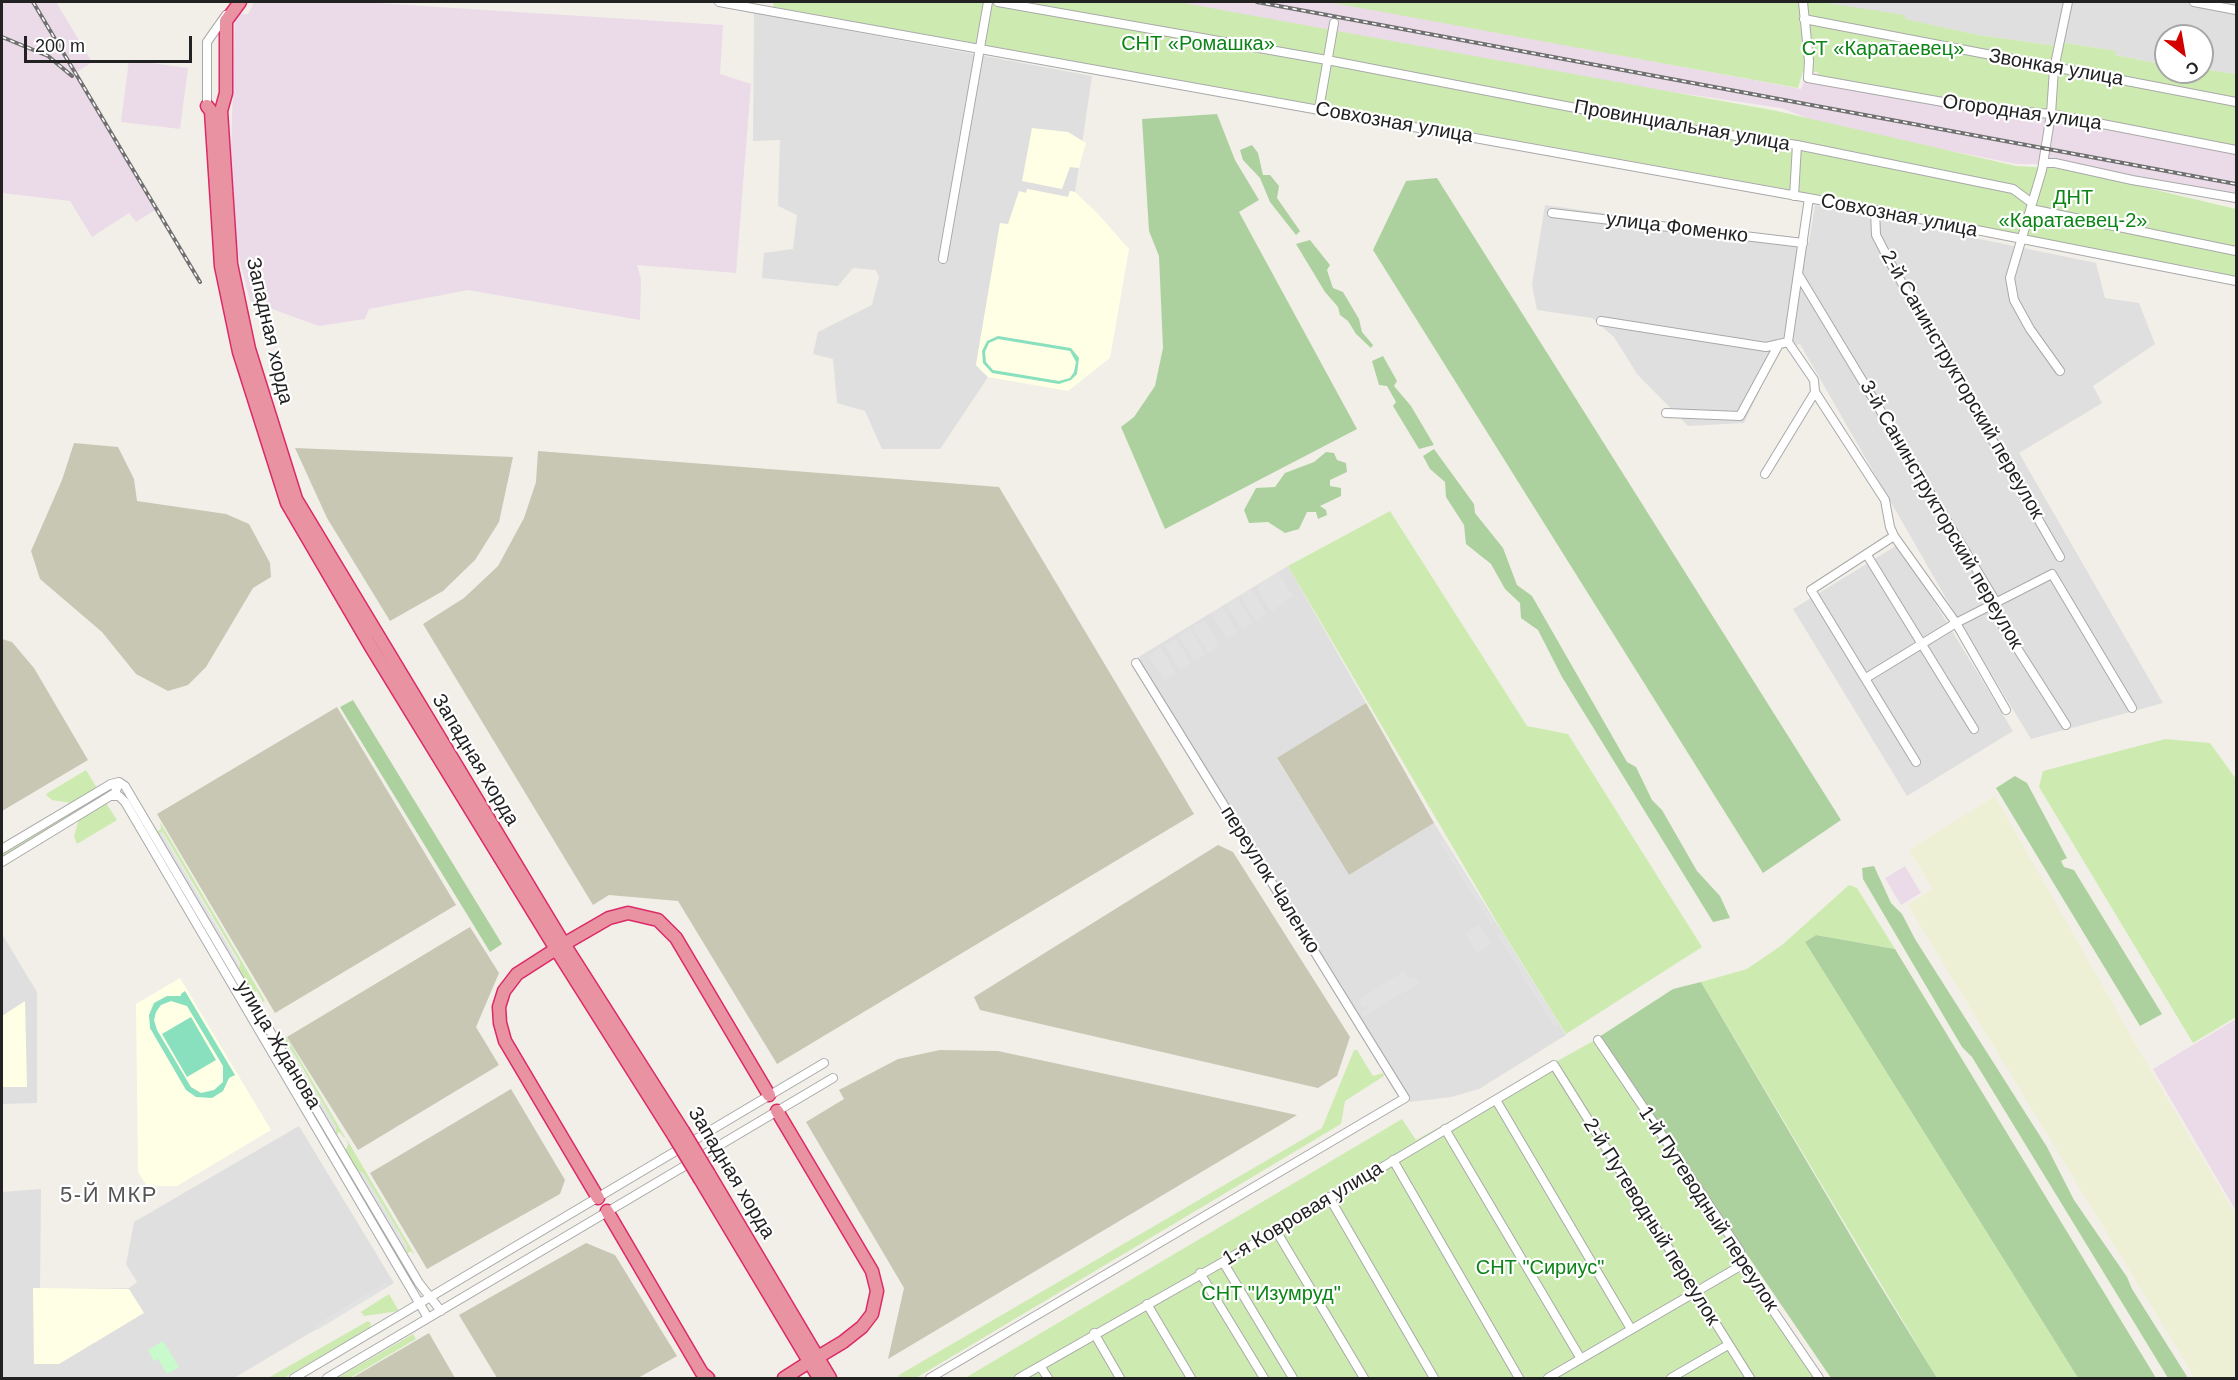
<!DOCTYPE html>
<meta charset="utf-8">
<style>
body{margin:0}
#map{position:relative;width:2238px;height:1380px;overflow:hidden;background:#f2efe9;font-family:Helvetica,sans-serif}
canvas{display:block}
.frame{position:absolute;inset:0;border:3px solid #222;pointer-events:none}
.north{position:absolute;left:2154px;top:24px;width:60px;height:60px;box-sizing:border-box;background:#fff;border:2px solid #a7a7a7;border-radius:50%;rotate:149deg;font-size:16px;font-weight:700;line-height:24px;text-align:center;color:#222}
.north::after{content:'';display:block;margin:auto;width:21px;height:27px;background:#d40000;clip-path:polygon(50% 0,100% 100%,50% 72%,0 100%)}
.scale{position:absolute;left:24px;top:36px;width:168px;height:27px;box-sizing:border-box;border:3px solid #222;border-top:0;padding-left:8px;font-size:18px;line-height:21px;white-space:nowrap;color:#222;-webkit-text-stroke:4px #fff;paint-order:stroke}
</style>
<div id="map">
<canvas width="2238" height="1380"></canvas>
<div class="frame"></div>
<div class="north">С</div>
<div class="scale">200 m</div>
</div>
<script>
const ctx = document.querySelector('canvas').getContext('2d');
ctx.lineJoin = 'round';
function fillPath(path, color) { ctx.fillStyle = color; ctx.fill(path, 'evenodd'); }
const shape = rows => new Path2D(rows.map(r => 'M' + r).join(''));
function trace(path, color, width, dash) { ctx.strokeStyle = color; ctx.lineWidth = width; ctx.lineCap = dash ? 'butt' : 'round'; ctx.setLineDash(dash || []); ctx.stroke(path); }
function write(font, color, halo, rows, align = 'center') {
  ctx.font = font + ' Helvetica,sans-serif'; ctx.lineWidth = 4.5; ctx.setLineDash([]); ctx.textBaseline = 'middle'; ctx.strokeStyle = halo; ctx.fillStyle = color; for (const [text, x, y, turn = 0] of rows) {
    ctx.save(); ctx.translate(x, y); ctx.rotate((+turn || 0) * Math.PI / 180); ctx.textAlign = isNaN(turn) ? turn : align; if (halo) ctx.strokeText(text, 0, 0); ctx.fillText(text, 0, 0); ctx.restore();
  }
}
fillPath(shape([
 [1820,2,2236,2,2236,74,2202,69,2202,36,2166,36,2166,65,2115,55,2115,51,2060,42,2058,46,1978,35],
 [754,13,1092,76,1075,192,1070,191,1068,197,1028,189,1008,225,1000,224,976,365,988,377,940,449,882,449,865,411,837,403,833,359,813,354,818,332,872,305,879,277,876,270,853,268,838,286,762,278,764,253,793,249,797,215,778,206,780,140,753,141],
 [1545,205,1809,242,1815,205,2096,263,2105,298,2139,303,2155,344,2093,386,2102,403,2019,453,2163,703,2031,739,1962,626,1800,344,1779,350,1744,423,1688,426,1637,374,1614,337,1592,318,1537,310,1532,285],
 [1899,544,2013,731,1907,796,1793,609],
 [1288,566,1366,703,1277,759,1349,875,1434,823,1566,1035,1479,1089,1451,1097,1410,1102,1288,914,1132,661],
 [2,934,37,992,37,1103,2,1104],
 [299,1126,394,1283,234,1378,2,1378,2,1192,41,1189,40,1289,129,1288,137,1282,126,1264,134,1222]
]), '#e0dfdf');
fillPath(shape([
 [2,2,56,2,92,62,76,73,157,209,136,222,129,213,92,237,70,201,2,193],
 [254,2,360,2,723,25,720,74,751,84,736,273,637,265,641,279,640,320,468,290,369,309,365,319,319,326,250,301,229,218,235,14,248,14],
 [1162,2,1337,2,1801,89,1808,72,2046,110,2236,146,2236,204,2186,190,2051,164,2017,164,1833,128,1781,108,1639,87],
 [129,60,188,68,180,129,121,122],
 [1905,866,1921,893,1901,905,1885,878],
 [2236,1019,2236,1211,2153,1069]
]), '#ebdbe8');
fillPath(shape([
 [1032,128,1068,132,1086,143,1079,168,1070,167,1062,189,1022,181],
 [1027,189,1068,197,1070,191,1075,192,1099,215,1129,249,1110,358,1068,391,988,377,976,365,1000,223,1008,224,1019,191,1026,193],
 [180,978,271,1130,177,1186,147,1186,138,1172,136,1004],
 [25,1001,27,1087,2,1087,2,1016],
 [33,1288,129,1289,144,1313,59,1364,34,1364]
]), '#ffffe5');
fillPath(shape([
 [74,443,118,447,134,479,137,501,226,514,249,524,270,563,271,577,253,588,206,667,188,685,168,691,136,674,102,632,40,579,31,551,62,480],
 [295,448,513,457,499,522,475,560,443,591,390,621,327,518],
 [538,451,999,487,1194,814,777,1064,678,901,609,895,593,905,423,624,464,598,498,566,524,518,536,482],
 [2,639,12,642,34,668,88,760,2,811],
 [1366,703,1434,823,1349,875,1277,758],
 [337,707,456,905,275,1013,157,814],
 [1218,845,1233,852,1350,1037,1337,1076,1318,1088,980,1010,974,997],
 [470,927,499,973,476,1027,499,1065,358,1150,287,1037],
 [940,1050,998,1051,1297,1115,888,1359,904,1288,806,1122,844,1099,839,1090,898,1059],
 [511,1089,565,1180,560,1194,427,1269,370,1173],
 [586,1243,615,1255,677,1356,638,1378,497,1378,459,1315],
 [429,1333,455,1378,352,1378]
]), '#c7c7b4');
fillPath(shape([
 [1995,796,2151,1071,2236,1215,2236,1378,2195,1378,1908,905,1933,889,1909,850]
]), '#eef0d5');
fillPath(shape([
 [774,2,1178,2,1777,111,2016,166,2067,169,2236,209,2236,278,2204,269,2015,238,1781,188,773,7],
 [1328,2,1820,2,1905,15,1905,19,1978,35,2058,46,2059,42,2116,51,2115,55,2166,65,2166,72,2202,72,2202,69,2236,74,2236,146,2054,113,1917,94,1818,76,1818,72,1803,71,1798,88],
 [1390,511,1527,726,1568,734,1702,947,1566,1034,1502,931,1288,566],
 [2165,739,2210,743,2236,779,2236,1017,2193,1043,2039,787,2043,771],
 [86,770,97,788,71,803,52,800,47,796,46,794],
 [110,789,112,792,2,857,2,852],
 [106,803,117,820,77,844,74,836,79,819],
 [160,822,265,1001,263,1002,257,991,254,992,243,979,238,970,240,963,162,831,159,837,156,832,161,829],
 [1849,885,1857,888,1895,949,1816,935,1805,942,2078,1378,1937,1378,1701,982,1747,969,1782,945],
 [286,1036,345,1137,344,1138,340,1132,335,1135,336,1127,303,1069,290,1048,283,1047,279,1040],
 [1595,1040,1823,1378,965,1378,1402,1119,1416,1140],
 [1354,1050,1357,1050,1373,1076,1383,1073,1384,1076,1345,1101,1341,1124,916,1378,898,1378,899,1375,1322,1128],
 [346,1138,415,1255,411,1251,406,1254,407,1246,395,1226,363,1173,357,1171,345,1152,348,1144],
 [389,1294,399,1311,364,1316,361,1312,359,1313],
 [368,1321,371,1323,370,1328,284,1378,268,1378],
 [413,1334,416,1339,350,1378,337,1378]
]), '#cdebb0');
fillPath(shape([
 [1217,114,1235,160,1259,200,1239,212,1357,429,1165,529,1121,427,1134,417,1155,386,1163,348,1159,256,1149,231,1142,119],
 [1252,145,1258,153,1263,175,1270,175,1279,186,1277,198,1300,231,1296,235,1270,202,1260,178,1243,160,1240,150],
 [1437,178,1841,820,1763,873,1373,250,1406,181],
 [1310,240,1330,265,1327,270,1333,288,1343,292,1359,319,1362,332,1373,345,1371,348,1356,334,1348,321,1340,315,1338,307,1325,292,1296,244],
 [1383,356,1397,381,1394,386,1411,406,1434,445,1419,449,1393,406,1396,402,1387,386,1379,385,1372,361],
 [1434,449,1474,504,1475,513,1503,548,1517,585,1532,596,1627,762,1636,767,1652,800,1662,810,1697,871,1720,896,1730,918,1713,922,1562,677,1538,630,1521,618,1520,603,1505,589,1491,564,1466,544,1464,525,1446,497,1445,482,1430,469,1423,456],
 [1326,452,1334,453,1337,460,1346,463,1347,472,1330,480,1330,486,1341,488,1341,496,1320,506,1326,510,1327,515,1318,519,1316,512,1307,512,1299,529,1285,533,1268,522,1249,523,1244,510,1256,488,1275,487,1285,473,1314,462],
 [353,700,502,944,490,952,340,707],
 [2015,776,2027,783,2067,858,2061,861,2064,867,2074,870,2162,1014,2140,1026,1996,788],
 [1874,866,1891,903,1902,914,1915,939,2047,1147,2074,1200,2127,1277,2132,1289,2188,1378,2168,1378,1972,1057,1962,1047,1863,879,1862,868],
 [1816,935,1895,949,2156,1378,2078,1378,1805,942],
 [1701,982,1873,1274,1937,1378,1831,1378,1599,1037,1673,989]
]), '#add19e');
fillPath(shape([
 [163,1341,179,1367,167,1374,158,1359,154,1361,148,1350]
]), '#c8facc');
fillPath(shape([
 [998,336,1071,348,1079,358,1077,374,1071,380,1059,384,992,373,983,363,982,351,987,341],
 [998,339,1070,351,1076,362,1074,372,1070,378,1059,381,993,370,986,362,985,352,989,343],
 [185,991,235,1075,229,1078,223,1091,212,1098,196,1097,186,1090,150,1028,149,1015,154,1003,167,996,181,996,181,994],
 [171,1001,187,1006,223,1066,223,1082,214,1090,201,1093,191,1087,157,1030,154,1020,156,1012,161,1005],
 [191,1017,216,1060,187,1077,162,1034]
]), '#88e0be');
fillPath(shape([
 [1278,572,1293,596,1271,612,1256,587],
 [1252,589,1267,614,1256,621,1240,596],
 [1237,598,1253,623,1242,630,1226,605],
 [1222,607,1238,632,1227,639,1211,614],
 [1204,620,1220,646,1208,653,1192,627],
 [1190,629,1206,654,1194,661,1178,636],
 [1176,638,1191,663,1180,671,1164,645],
 [1161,647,1176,673,1164,680,1148,655],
 [161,831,239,964,238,970,159,837],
 [1443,840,1495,923,1491,925,1440,842],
 [1479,924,1492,944,1477,953,1465,933],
 [1501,933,1559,1026,1555,1028,1497,935],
 [1404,971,1409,979,1414,976,1419,983,1363,1017,1360,1013,1369,1008,1367,1005,1363,1008,1358,1000],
 [283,1047,289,1048,336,1127,334,1133],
 [357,1171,363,1173,407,1247,405,1253],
 [387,1282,389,1286,317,1330,314,1326]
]), '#e2e2e2');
const minor = shape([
 [719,2,1875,210,2236,281],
 [998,2,1327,60,1669,126,1797,145,2013,189,2032,203],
 [1803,2,1809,61,1808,78,1971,107,2051,114,2236,150],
 [2194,2,2236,10],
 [1804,19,2236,102],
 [207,106,207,42,226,15],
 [1319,109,1334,23],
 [2043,163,2055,163,2132,180,2236,198],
 [1794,196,1797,145],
 [2031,209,2236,251],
 [1875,210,1876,235,1891,264,2060,557],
 [1552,213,1803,243],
 [943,259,988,2],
 [1798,274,1996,602,1996,615,2066,725],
 [1601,321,1766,347,1788,342],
 [1788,342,1809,198],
 [2060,371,2030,329,2014,300,2010,278,2042,170,2051,114,2054,69,2068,2],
 [1815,392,1885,500,1890,527,1894,536,1956,623,2006,710],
 [1666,413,1740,416,1779,344],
 [1765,474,1815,392,1814,380,1788,342],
 [1894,536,1811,590,1916,762],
 [1867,555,1974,729],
 [1866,678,1956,623,2052,574,2132,708],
 [112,796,119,796,125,802,428,1318],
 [2,849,111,784,119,782,125,786,419,1283,441,1311],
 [2,862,115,793,117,788,111,784],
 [1598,1040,1740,1251,1742,1265,1819,1378],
 [1496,1100,1631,1329],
 [1445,1129,1581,1359],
 [1393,1160,1519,1378],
 [1329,1197,1434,1378],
 [1275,1229,1364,1378],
 [1223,1262,1293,1378],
 [1200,1273,1264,1378],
 [1147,1304,1191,1378],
 [1094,1333,1120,1378],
 [1040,1366,1048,1378],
 [294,1378,824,1063],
 [327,1378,833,1078],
 [930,1378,1405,1098,1136,663],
 [1019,1378,1223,1262,1554,1065,1750,1378],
 [1548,1378,1742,1265],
 [1671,1378,1728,1345]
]);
const highway = shape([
 [240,2,226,21,226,93,221,111,231,264,249,349,296,499,564,944,683,1131],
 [207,106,211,111,221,266,239,352,287,503,371,647,556,949,674,1136],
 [564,944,609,918,628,913,658,920,676,938,769,1095],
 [556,949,517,974,504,991,499,1007,500,1023,505,1041,598,1198],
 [777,1111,872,1271,877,1291,872,1314,862,1327,843,1342,818,1357],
 [709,1174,830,1378],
 [700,1179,819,1378],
 [607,1211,702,1373,708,1378],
 [784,1378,809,1362]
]);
trace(minor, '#a9a9a9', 10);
trace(highway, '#dc2a67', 15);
trace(minor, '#fff', 8);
trace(highway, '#e892a2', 12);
const rail = shape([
 [33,2,200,282],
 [1257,2,2236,184],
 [2,37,48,56,72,76]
]);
trace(rail, '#707070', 4);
trace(rail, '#fff', 1.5, [4.5]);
const highwayBridge = shape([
 [683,1131,709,1174],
 [674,1136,700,1179]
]);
trace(highwayBridge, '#dc2a67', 15, []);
trace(highwayBridge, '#e892a2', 12);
write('20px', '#0c8416', '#fff', [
 ["СНТ «Ромашка»",1198,44],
 ["СТ «Каратаевец»",1883,49],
 ["ДНТ",2073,198],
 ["«Каратаевец-2»",2073,221],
 ["СНТ \"Сириус\"",1540,1268],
 ["СНТ \"Изумруд\"",1271,1294]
]);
write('20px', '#222', '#fff', [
 ["Звонкая улица",2056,68,10],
 ["Огородная улица",2022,113,8],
 ["Совхозная улица",1394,123,10],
 ["Провинциальная улица",1682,126,10],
 ["Совхозная улица",1899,216,11],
 ["улица Фоменко",1677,228,7],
 ["Западная хорда",269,331,77],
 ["2-й Санинструкторский переулок",1962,385,60],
 ["3-й Санинструкторский переулок",1941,515,60],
 ["Западная хорда",475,760,59],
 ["переулок Чаленко",1270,880,58],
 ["улица Жданова",278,1045,59],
 ["Западная хорда",731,1173,59],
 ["1-й Путеводный переулок",1708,1209,57],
 ["1-я Ковровая улица",1303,1214,-31],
 ["2-й Путеводный переулок",1651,1222,58]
]);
ctx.letterSpacing = '1.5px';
write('22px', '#555', '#fff', [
 ["5-Й МКР",109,1196]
]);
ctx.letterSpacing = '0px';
</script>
